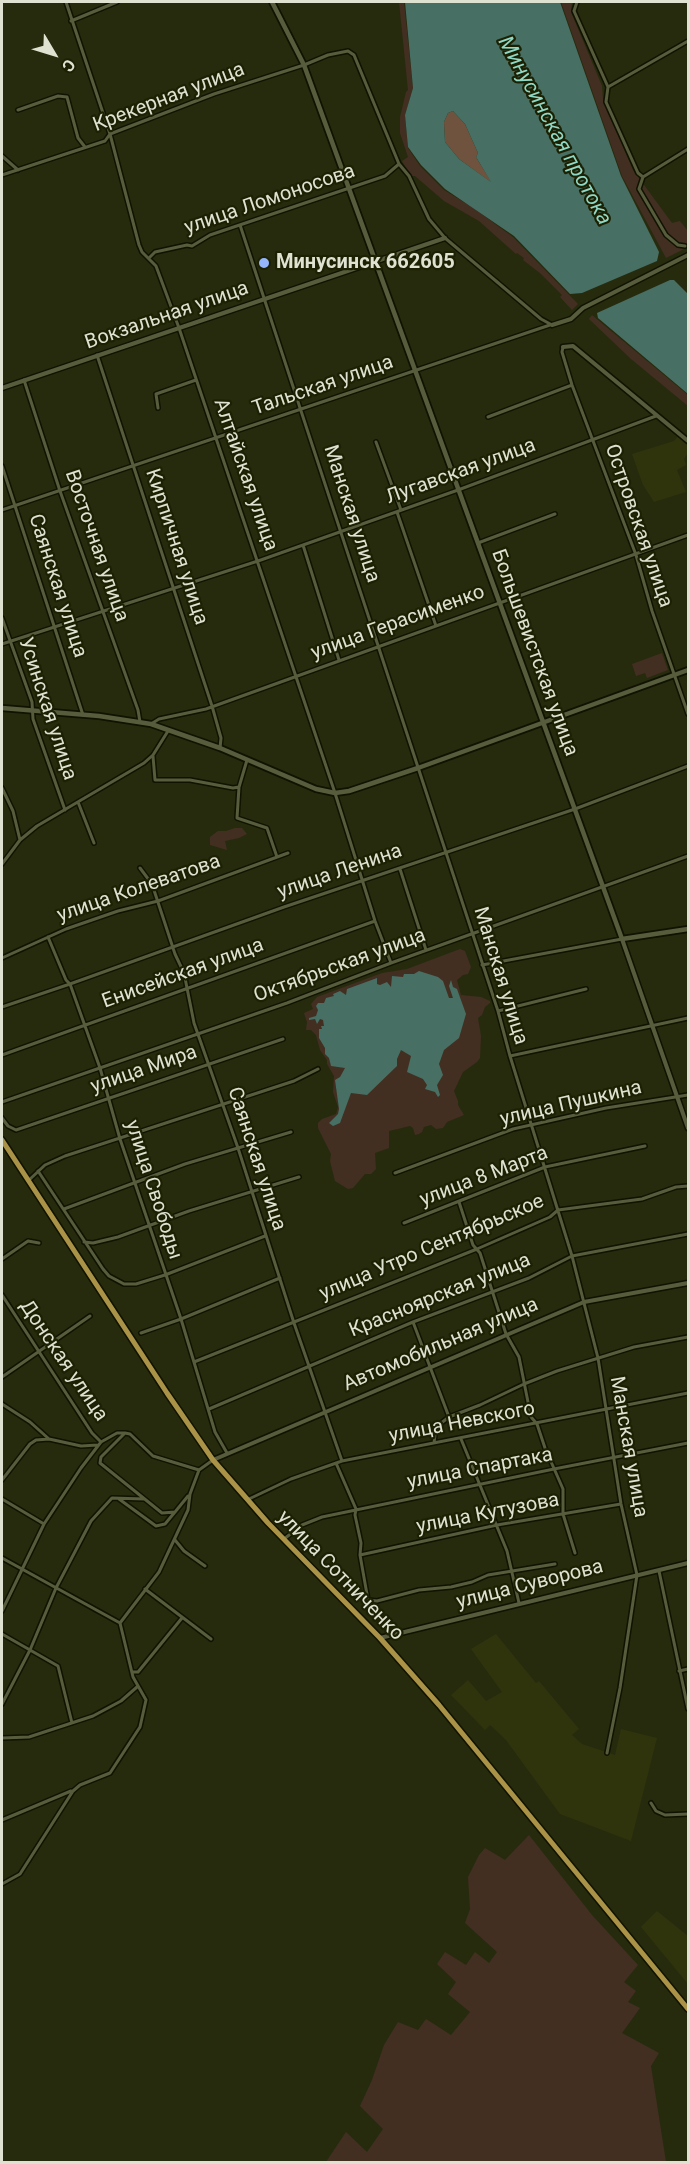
<!DOCTYPE html>
<meta charset="utf-8">
<style>
body{margin:0}
#map{position:relative;width:690px;height:2164px;overflow:hidden;background:#272b0d;font-family:Roboto,sans-serif}
canvas{display:block}
.frame{position:absolute;inset:0;border:3px solid #dfe2d0;pointer-events:none}
.north{position:absolute;left:24px;top:24px;width:60px;height:60px;-webkit-text-stroke:4px #1d2103;paint-order:stroke;rotate:128deg;font-size:16px;font-weight:700;line-height:24px;text-align:center;color:#dfe2d0}
.north::after{content:'';display:block;margin:auto;width:21px;height:27px;background:#dfe2d0;clip-path:polygon(50% 0,100% 100%,50% 72%,0 100%)}
</style>
<div id="map">
<canvas width="690" height="2164"></canvas>
<div class="frame"></div>
<div class="north">С</div>
</div>
<script>
const ctx = document.querySelector('canvas').getContext('2d');
ctx.lineJoin = 'round';
function fillPath(path, color) { ctx.fillStyle = color; ctx.fill(path, 'evenodd'); }
const shape = rows => new Path2D(rows.map(r => 'M' + r).join(''));
function trace(path, color, width, dash) { ctx.strokeStyle = color; ctx.lineWidth = width; ctx.lineCap = dash ? 'butt' : 'round'; ctx.setLineDash(dash || []); ctx.stroke(path); }
function write(font, color, halo, rows, align = 'center') {
  ctx.font = font + ' Roboto,sans-serif'; ctx.lineWidth = 4.5; ctx.setLineDash([]); ctx.textBaseline = 'middle'; ctx.strokeStyle = halo; ctx.fillStyle = color; for (const [text, x, y, turn = 0] of rows) {
    ctx.save(); ctx.translate(x, y); ctx.rotate((+turn || 0) * Math.PI / 180); ctx.textAlign = isNaN(turn) ? turn : align; if (halo) ctx.strokeText(text, 0, 0); ctx.fillText(text, 0, 0); ctx.restore();
  }
}
fillPath(shape([
 [678,436,688,443,688,453,684,459,686,465,677,470,686,492,654,502,643,485,632,454,674,441],
 [496,1634,536,1683,539,1681,579,1729,572,1735,582,1744,615,1755,621,1729,657,1738,631,1841,560,1814,506,1740,490,1725,485,1730,451,1695,468,1680,486,1701,502,1692,471,1649],
 [657,1911,688,1936,688,1984,641,1927]
]), '#2f340d');
fillPath(shape([
 [399,2,404,2,413,88,405,115,408,148,420,166,444,190,472,207,513,237,578,304,572,310,560,297,562,295,540,273,523,260,524,258,517,253,516,254,479,221,444,201,415,176,411,176,402,161,408,157,400,133,400,117,406,92,408,90],
 [561,2,572,2,571,12,602,86,603,99,633,170,672,223,680,221,688,231,688,247,666,258,622,176],
 [592,315,688,395,688,406,631,359,589,319],
 [662,653,668,670,647,678,645,673,636,676,632,664],
 [235,828,242,828,247,834,239,838,225,841,227,850,210,845,210,837,218,831,226,831],
 [460,949,465,951,471,967,468,974,463,975,457,980,461,995,481,997,490,1001,490,1003,485,1007,482,1015,478,1018,481,1036,480,1058,477,1062,463,1072,454,1091,458,1101,458,1105,464,1115,447,1122,443,1128,436,1129,431,1125,424,1127,422,1132,419,1134,415,1135,413,1128,410,1126,389,1131,389,1148,375,1153,376,1169,371,1174,365,1174,353,1188,348,1189,335,1181,330,1161,331,1154,318,1128,318,1123,322,1119,336,1114,338,1107,333,1092,334,1076,327,1064,327,1060,320,1050,316,1035,311,1030,306,1030,307,1022,304,1013,313,1009,311,1004,317,997,382,973,407,969],
 [529,1835,592,1915,638,1965,624,1982,636,1991,628,2002,640,2008,622,2033,659,2053,651,2066,666,2162,326,2162,346,2132,367,2152,383,2129,360,2106,372,2080,384,2045,398,2022,418,2030,426,2019,451,2035,470,2012,448,1994,456,1982,437,1964,445,1952,466,1965,475,1952,489,1963,497,1952,465,1923,470,1909,468,1877,479,1855,485,1848,505,1860]
]), '#422f21');
fillPath(shape([
 [453,111,465,124,478,153,476,157,479,162,492,183,459,159,445,142,444,122,448,113]
]), '#6f533f');
fillPath(shape([
 [405,2,560,2,621,176,659,252,657,261,582,293,570,294,514,236,445,189,421,165,408,147,405,115,413,88],
 [453,111,465,124,478,153,476,157,491,182,459,159,445,142,444,122,448,113],
 [670,280,674,280,688,294,688,394,598,318,597,313],
 [419,971,438,977,443,981,449,998,453,998,449,986,451,980,453,987,457,989,466,1014,459,1038,444,1050,439,1064,443,1075,437,1085,440,1095,438,1097,435,1092,425,1089,427,1085,423,1079,407,1072,411,1056,401,1050,397,1059,397,1066,367,1095,351,1093,340,1123,333,1126,329,1123,338,1114,339,1109,335,1080,340,1077,345,1068,331,1066,329,1058,325,1054,325,1048,319,1038,319,1029,322,1029,321,1026,324,1026,323,1020,320,1019,317,1024,315,1019,309,1020,309,1018,316,1016,318,1010,316,1006,318,1003,324,1003,326,998,334,996,333,994,340,991,346,995,347,989,377,978,377,984,380,985,387,982,391,987,392,976,403,977,404,974,414,974]
]), '#476f64');
const minor = shape([
 [66,2,110,134,139,245,142,252,156,266,179,328,335,793,375,921,391,963],
 [577,2,574,11,608,87,606,102,638,173,643,177,639,189,666,235,678,245,685,246],
 [71,21,117,2],
 [608,87,688,41],
 [18,110,58,96,67,97,78,138,85,147],
 [2,156,18,170],
 [2,175,105,141,110,134,214,94,304,65,328,55,348,51,354,55,399,164,409,176,429,219,445,238,541,319,552,325],
 [643,177,688,149],
 [240,225,498,1011,510,1056,572,1256,598,1358,621,1504,637,1575,620,1688,607,1753],
 [149,258,155,252,187,245,192,246,210,235,385,176,399,164],
 [563,347,562,352,572,385,636,555,652,611,688,714],
 [97,355,212,706,221,738,220,748],
 [24,380,60,491,138,710,140,722],
 [158,408,156,394,196,380],
 [488,417,572,385],
 [376,442,401,510],
 [2,466,83,715],
 [2,510,550,325],
 [397,512,436,626],
 [478,543,555,514],
 [303,545,339,660],
 [2,618,32,702,33,719,65,810],
 [2,644,258,561,458,490,656,416],
 [151,724,159,719,206,709,688,535],
 [153,756,155,780,190,780,233,788,239,787],
 [247,760,239,787,237,818,267,828,277,857],
 [2,788,13,811,20,840],
 [78,802,94,843],
 [2,864,20,840,37,826,144,763,153,755,168,731],
 [140,868,152,884,175,954,184,973,194,1023,238,1148,294,1323,342,1461],
 [400,869,426,950],
 [48,937,66,980,70,984,100,1068,120,1139,181,1319,215,1432,227,1453],
 [2,958,66,929,118,911,158,901,288,853],
 [482,965,622,939],
 [2,1007,70,984,284,907,575,809,688,766],
 [498,1011,586,989],
 [2,1055,375,921],
 [510,1056,688,1018],
 [2,1102,287,1003,391,963,688,856],
 [2,1118,8,1126,16,1130,283,1039],
 [38,1171,103,1269,109,1276,124,1284,136,1284,165,1275,265,1236],
 [395,1173,513,1129,606,1108,688,1095],
 [28,1181,45,1165,65,1156,294,1081,318,1069],
 [459,1202,473,1245,480,1253,506,1334,519,1357,531,1417,537,1424,545,1448,563,1489,563,1514,575,1553],
 [64,1209,185,1164,291,1132],
 [404,1223,545,1167,645,1146],
 [84,1242,93,1243,118,1237,189,1211,299,1177],
 [2,1259,28,1241,39,1243],
 [2,1295,92,1433,101,1442],
 [413,1322,449,1417],
 [141,1333,181,1319,280,1278],
 [194,1362,477,1249,550,1217,558,1210,642,1199,676,1187,688,1186],
 [2,1377,90,1316],
 [2,1404,30,1422,49,1439,81,1446,98,1445],
 [209,1409,413,1322,529,1278,572,1256,688,1234],
 [124,1434,101,1457,100,1463,162,1513,175,1512,188,1496],
 [461,1439,507,1551,519,1603],
 [434,1443,436,1427,449,1417,480,1405,524,1384,557,1371,634,1347,688,1337],
 [336,1463,356,1509,355,1515,361,1543,360,1555,368,1600,377,1601,419,1590,451,1587,472,1582,488,1575,555,1564],
 [2,1480,30,1444,36,1440,49,1439],
 [2,1499,44,1524],
 [119,1499,156,1526,165,1524,175,1512],
 [249,1499,291,1479,342,1461,688,1393],
 [284,1539,302,1525,322,1517,554,1469,688,1443],
 [175,1540,184,1551,205,1566],
 [360,1555,497,1525,621,1504],
 [2,1558,120,1623],
 [659,1571,688,1709],
 [145,1589,211,1639],
 [2,1611,44,1524,81,1468,101,1442,117,1433,125,1433,130,1434,153,1456,199,1470,213,1460],
 [2,1634,58,1666,72,1723],
 [679,1671,688,1669],
 [132,1672,138,1672,182,1618],
 [2,1704,30,1650,56,1588,91,1521,112,1498,144,1499],
 [2,1738,29,1737,93,1716,121,1701,137,1687],
 [651,1803,656,1811,665,1815,688,1814],
 [2,1820,71,1791],
 [2,1884,20,1874,73,1791,80,1785,110,1773,140,1727,146,1700,133,1677,120,1623,159,1572,188,1510,190,1494,199,1470]
]);
const tertiary = shape([
 [552,325,571,319,583,308,688,255],
 [563,347,573,346,688,441],
 [2,388,445,238],
 [622,939,688,1128],
 [213,1460,584,1302,688,1283],
 [380,1638,688,1563]
]);
const secondary = shape([
 [272,2,304,65,622,939,688,929],
 [2,708,99,716,151,724,220,748,316,789,335,793,349,791,418,768,688,670]
]);
const primary = shape([
 [2,1140,167,1393,213,1460,268,1523,380,1638,439,1705,688,2009]
]);
trace(minor, '#101300', 6);
trace(tertiary, '#101300', 7);
trace(secondary, '#101300', 8);
trace(primary, '#101300', 8);
trace(minor, '#575c3d', 3);
trace(tertiary, '#575c3d', 4);
trace(secondary, '#575c3d', 4.5);
trace(primary, '#aa9247', 5);
for (const [x, y, r, color] of [
 [264,263,6,"#95b6fd"]
]) { const dot = new Path2D(); dot.arc(x, y, r, 0, 2 * Math.PI); ctx.fillStyle = color; ctx.fill(dot); trace(dot, '#1d2103', 2); }
write('20px', '#dfe2d0', '#1d2103', [
 ["Крекерная улица",169,98,-21],
 ["улица Ломоносова",270,200,-19],
 ["Вокзальная улица",167,316,-19],
 ["Тальская улица",323,386,-19],
 ["Лугавская улица",461,472,-20],
 ["Алтайская улица",245,475,71],
 ["Манская улица",351,514,72],
 ["Островская улица",638,526,71],
 ["Восточная улица",96,546,71],
 ["Кирпичная улица",176,547,72],
 ["Саянская улица",57,586,72],
 ["улица Герасименко",398,623,-20],
 ["Большевистская улица",534,653,70],
 ["Усинская улица",47,709,72],
 ["улица Ленина",340,872,-19],
 ["улица Колеватова",139,889,-19],
 ["Октябрьская улица",340,966,-20],
 ["Енисейская улица",183,974,-20],
 ["Манская улица",500,976,73],
 ["улица Мира",144,1070,-19],
 ["улица Пушкина",571,1104,-13],
 ["Саянская улица",256,1159,72],
 ["улица 8 Марта",484,1177,-21],
 ["улица Свободы",153,1190,72],
 ["улица Утро Сентябрьское",432,1248,-23],
 ["Красноярская улица",440,1296,-22],
 ["Автомобильная улица",441,1345,-23],
 ["Донская улица",63,1361,56],
 ["улица Невского",462,1423,-11],
 ["Манская улица",628,1447,80],
 ["улица Спартака",480,1469,-11],
 ["улица Кутузова",488,1514,-11],
 ["улица Сотниченко",340,1576,46],
 ["улица Суворова",530,1585,-14]
]);
write('bold 20px', '#dfe2d0', '#1d2103', [
 ["Минусинск 662605",276,263]
], 'left');
write('italic 21px', '#8fd8c5', '#1d2103', [
 ["Минусинская протока",554,131,61]
]);
</script>
